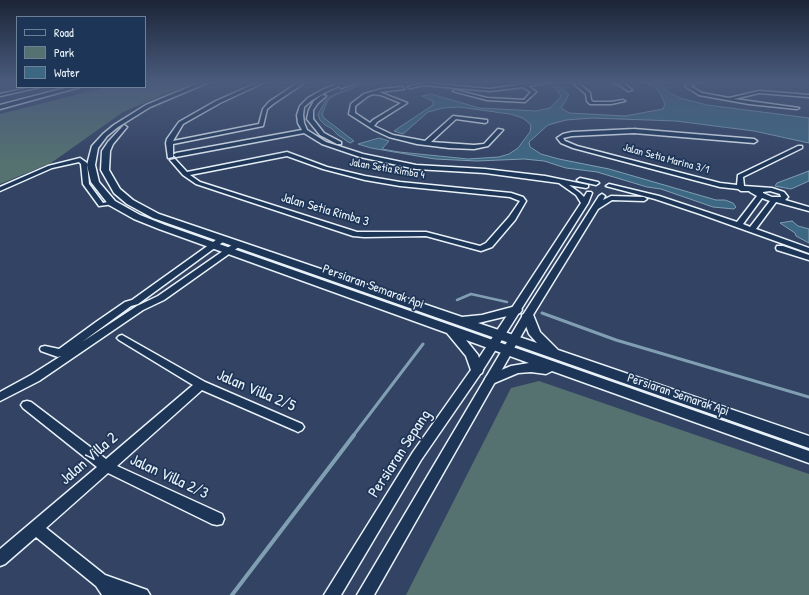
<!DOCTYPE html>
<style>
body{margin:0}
#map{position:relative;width:809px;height:595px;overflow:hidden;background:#334364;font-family:"Patrick Hand",sans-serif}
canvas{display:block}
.legend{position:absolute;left:16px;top:16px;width:130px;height:72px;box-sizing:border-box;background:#1d3557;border:1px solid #6e8097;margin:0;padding:5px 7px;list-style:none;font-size:12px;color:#e8f1f8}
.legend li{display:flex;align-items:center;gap:8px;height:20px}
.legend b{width:20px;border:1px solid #6e8097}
</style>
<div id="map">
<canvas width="809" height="595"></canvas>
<ul class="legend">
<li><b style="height:5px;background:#1d3557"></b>Road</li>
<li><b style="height:11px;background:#557270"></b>Park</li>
<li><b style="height:11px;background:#3d6883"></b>Water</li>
</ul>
</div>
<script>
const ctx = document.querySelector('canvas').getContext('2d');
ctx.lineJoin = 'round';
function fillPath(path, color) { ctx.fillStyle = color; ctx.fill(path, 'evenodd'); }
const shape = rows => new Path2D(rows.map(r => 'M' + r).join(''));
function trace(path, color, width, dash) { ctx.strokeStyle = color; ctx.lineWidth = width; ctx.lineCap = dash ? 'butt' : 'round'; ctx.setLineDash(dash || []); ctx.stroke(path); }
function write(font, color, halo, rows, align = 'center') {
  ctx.font = font + ' "Patrick Hand",sans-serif'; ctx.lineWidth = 3.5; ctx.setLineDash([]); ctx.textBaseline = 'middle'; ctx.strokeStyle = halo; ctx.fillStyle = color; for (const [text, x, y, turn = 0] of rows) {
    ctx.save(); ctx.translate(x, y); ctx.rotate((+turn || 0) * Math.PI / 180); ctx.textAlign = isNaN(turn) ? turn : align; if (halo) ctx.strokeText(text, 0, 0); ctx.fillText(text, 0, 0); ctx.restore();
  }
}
fillPath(shape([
 [145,82,191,83,123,112,51,163,0,184,0,114,107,87,145,87],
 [539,381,809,474,809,595,406,595,511,388]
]), '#557270');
const water = shape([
 [366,82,384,82,380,84,361,85,335,95,328,100,322,114,324,118,354,141,350,143,338,135,331,128,325,125,320,120,318,114,326,100,331,96,366,82],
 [643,82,666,82,663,85,670,93,680,98,707,105,809,118,809,143,754,131,676,121,592,118,566,120,548,125,529,142,530,147,541,154,559,159,609,169,716,200,725,200,733,203,736,207,734,209,713,207,661,189,647,187,597,172,566,168,544,161,524,159,477,161,435,159,371,148,358,144,379,138,389,141,382,149,399,152,468,159,499,157,509,154,518,148,530,132,531,125,523,118,510,114,459,107,443,108,428,112,403,134,394,131,433,105,433,101,422,96,431,94,479,108,536,111,550,108,558,100,561,96,554,87,558,86,569,95,561,108,569,113,625,116,663,109,665,104,660,93,654,87,643,82],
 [809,171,809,181,791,189,775,186,777,183,809,171],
 [792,221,798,226,809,229,809,243,796,236,795,233,780,223,792,221]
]);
fillPath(water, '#3d6883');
trace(water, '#819fb2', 1);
trace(shape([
 [457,300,471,294,507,302]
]), '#819fb2', 2.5);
trace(shape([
 [542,313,616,340,809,397],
 [353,436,423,344]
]), '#819fb2', 3);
trace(shape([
 [232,595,354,435]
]), '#819fb2', 4);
const minor = shape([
 [259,82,265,82,220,103,183,124,173,141,259,124,263,109,269,102,299,82,304,83,273,104,267,109,263,126,173,144,173,157,168,158,166,143,167,139,179,122,216,101,259,82],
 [342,82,348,82,342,85,352,82,359,82,341,88,339,86,326,92,312,100,304,107,303,115,304,123,307,130,326,142,363,154,416,165,485,169,545,176,588,185,588,187,586,188,569,185,580,193,584,197,587,192,591,192,592,193,588,203,481,373,421,460,341,595,324,595,413,452,473,367,581,203,576,195,559,183,485,173,416,169,360,157,322,144,304,133,176,157,173,155,176,153,302,130,298,123,297,115,300,106,308,98,322,90,342,82],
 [540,82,553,82,528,86,536,92,525,102,487,100,453,91,455,90,487,98,524,100,531,92,523,87,490,91,424,85,410,88,408,87,424,83,490,89,540,82],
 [572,82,577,82,590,93,591,100,593,102,611,102,623,100,625,101,611,104,590,104,587,101,586,94,572,82],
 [609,82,623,83,632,90,628,91,620,85,609,82],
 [693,82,699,82,690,86,702,93,729,98,759,91,809,95,809,97,759,93,734,99,799,108,797,109,749,104,699,95,685,86,693,82],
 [32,87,40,87,0,96,0,94,32,87],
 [402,87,404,89,379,92,407,103,377,122,374,126,393,135,425,141,453,116,487,120,487,122,485,123,456,119,431,142,474,145,484,144,498,129,503,130,488,146,474,149,449,148,417,144,389,137,374,130,349,114,351,104,364,94,382,89,402,87],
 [373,94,381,95,401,103,373,120,370,123,355,113,355,106,368,96,373,94],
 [322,95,326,96,318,103,313,110,313,119,324,133,341,142,341,144,337,144,320,135,307,119,309,110,314,101,322,95],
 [634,129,754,139,757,141,754,143,634,133,572,136,563,138,565,141,577,146,720,183,737,185,738,175,798,146,802,146,802,148,743,177,744,186,772,188,784,192,788,197,785,200,809,207,809,211,776,202,756,229,809,248,809,253,700,214,655,199,606,186,609,184,659,196,737,222,757,196,750,192,749,191,741,191,738,189,720,187,573,148,561,143,557,138,563,134,572,132,634,129],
 [770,191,780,194,781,197,772,197,763,193,763,192,770,191],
 [762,198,770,201,750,227,743,224,762,198],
 [287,152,327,167,365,176,400,182,511,193,523,197,526,201,515,220,492,247,481,251,426,236,364,237,353,236,196,184,183,175,170,160,175,159,187,172,287,152],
 [287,156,323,169,365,180,400,186,510,197,520,201,509,217,486,243,480,246,426,232,357,232,200,182,190,175,287,156],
 [80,158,87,163,89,184,103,203,112,201,115,203,114,204,99,206,83,184,81,164,79,162,52,168,0,191,0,187,48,166,80,158],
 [580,178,598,182,599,183,596,185,578,181,577,180,580,178],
 [602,194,605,196,603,200,611,196,644,197,647,199,644,201,612,200,598,209,533,315,374,595,357,595,523,315,599,196,602,194],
 [220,237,223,237,227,239,138,304,131,306,82,342,137,306,158,296,236,242,239,242,243,244,164,300,143,310,39,381,0,401,0,392,31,375,61,356,58,357,41,351,40,349,41,347,45,346,59,349,96,322,125,302,132,300,220,237],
 [777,246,783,246,809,255,809,260,777,250,776,248,777,246],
 [122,335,205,382,302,424,304,427,302,430,298,432,294,430,202,390,117,466,222,514,224,519,222,524,217,525,212,524,108,473,46,528,105,575,147,590,150,595,102,595,96,586,36,537,5,564,0,566,0,549,97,467,23,408,21,405,23,402,27,401,31,402,106,459,193,385,119,340,117,338,119,336,122,335]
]);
const major = shape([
 [201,82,209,82,150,107,118,127,107,136,98,148,95,165,99,182,115,201,140,215,165,225,809,451,809,463,552,371,546,374,531,372,518,373,492,384,487,382,485,379,487,376,511,366,529,363,466,340,478,355,483,370,482,373,477,375,472,373,466,356,447,333,159,229,134,219,109,205,91,182,87,165,92,146,103,134,114,125,146,105,201,82],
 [124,125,127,127,113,144,110,151,109,170,120,189,133,200,159,214,462,317,482,315,516,306,520,307,522,310,520,313,478,323,537,343,529,334,522,315,528,311,532,312,540,332,558,350,809,436,809,448,153,218,127,204,114,193,101,170,102,151,108,142,124,125]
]);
const highway = shape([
 [69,87,80,87,0,109,0,105,69,87]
]);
trace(minor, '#e8f1f8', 3);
trace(major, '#e8f1f8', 3);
trace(highway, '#e8f1f8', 3);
fillPath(minor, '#1d3557');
fillPath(major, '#1d3557');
fillPath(highway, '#1d3557');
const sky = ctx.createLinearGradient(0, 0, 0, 165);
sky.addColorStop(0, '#1c2537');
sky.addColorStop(0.5, '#4a5b7d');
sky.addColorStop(1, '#4a5b7d00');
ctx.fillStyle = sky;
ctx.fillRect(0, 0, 809, 165);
write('11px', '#e8f1f8', '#1d3557', [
 ["Jalan Setia Marina 3/1",666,159,15],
 ["Jalan Setia Rimba 4",387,169,10]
]);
write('13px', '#e8f1f8', '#1d3557', [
 ["Jalan Setia Rimba 3",325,210,16],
 ["Persiaran Semarak Api",373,287,20],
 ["Persiaran Semarak Api",678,395,19]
]);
write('16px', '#e8f1f8', '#1d3557', [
 ["Jalan Villa 2/5",256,391,23],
 ["Persiaran Sepang",400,454,-57],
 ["Jalan Villa 2",89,459,-41],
 ["Jalan Villa 2/3",169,477,25]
]);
</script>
